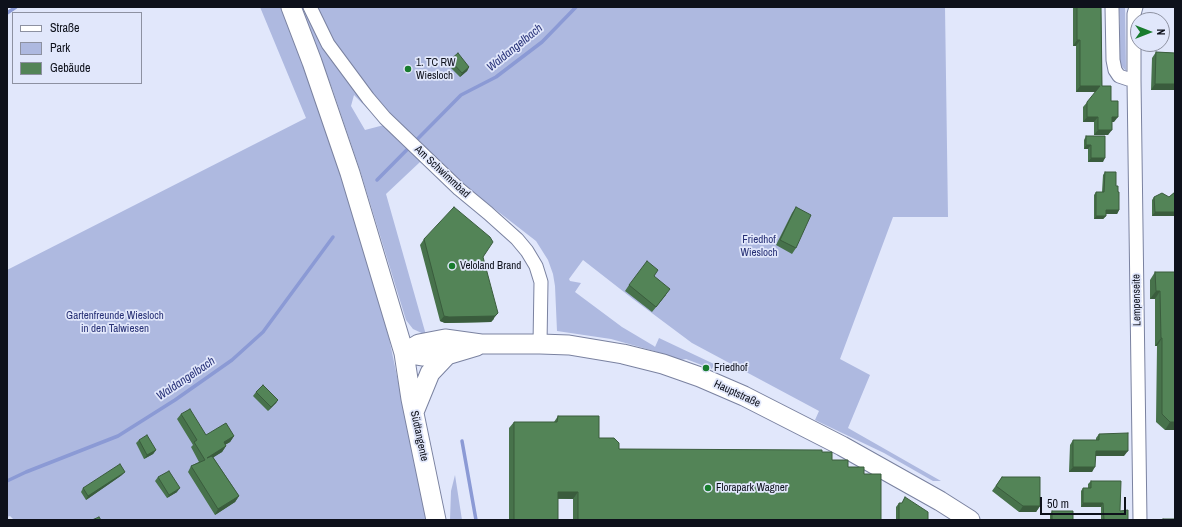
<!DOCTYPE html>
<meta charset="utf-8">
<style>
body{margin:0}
#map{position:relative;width:1182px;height:527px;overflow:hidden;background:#e1e7fb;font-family:"Archivo Narrow",sans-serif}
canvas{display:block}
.frame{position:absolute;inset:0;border:8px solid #0e111b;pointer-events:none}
.legend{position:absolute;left:12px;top:12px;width:130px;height:72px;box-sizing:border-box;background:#e1e7fb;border:1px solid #8d91a1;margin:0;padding:5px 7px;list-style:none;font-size:12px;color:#0e111b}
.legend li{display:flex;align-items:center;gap:8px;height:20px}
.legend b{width:20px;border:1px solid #8d91a1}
.north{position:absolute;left:1130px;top:12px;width:40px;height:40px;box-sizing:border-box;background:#e1e7fb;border:1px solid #8d91a1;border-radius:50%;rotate:90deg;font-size:11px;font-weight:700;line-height:16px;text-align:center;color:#0e111b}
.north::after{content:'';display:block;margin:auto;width:14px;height:18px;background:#187c2e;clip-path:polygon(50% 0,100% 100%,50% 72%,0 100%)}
.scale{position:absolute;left:1040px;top:497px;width:86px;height:18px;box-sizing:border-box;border:2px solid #0e111b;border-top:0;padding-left:5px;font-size:12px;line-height:14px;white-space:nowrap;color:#0e111b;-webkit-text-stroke:3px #e1e7fb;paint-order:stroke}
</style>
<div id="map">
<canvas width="1182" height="527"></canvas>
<div class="frame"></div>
<ul class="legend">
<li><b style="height:5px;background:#fff"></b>Straße</li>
<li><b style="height:11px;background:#aeb9e0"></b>Park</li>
<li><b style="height:11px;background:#538457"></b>Gebäude</li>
</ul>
<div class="north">N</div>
<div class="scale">50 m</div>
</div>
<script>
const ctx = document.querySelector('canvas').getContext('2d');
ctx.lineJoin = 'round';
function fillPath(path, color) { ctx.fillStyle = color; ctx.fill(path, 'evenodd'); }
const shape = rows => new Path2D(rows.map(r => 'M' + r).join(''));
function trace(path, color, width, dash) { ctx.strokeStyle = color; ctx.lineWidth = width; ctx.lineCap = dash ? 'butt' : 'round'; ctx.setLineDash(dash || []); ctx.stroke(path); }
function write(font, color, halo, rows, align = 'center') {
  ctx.font = font + ' "Archivo Narrow",sans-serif'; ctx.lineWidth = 3.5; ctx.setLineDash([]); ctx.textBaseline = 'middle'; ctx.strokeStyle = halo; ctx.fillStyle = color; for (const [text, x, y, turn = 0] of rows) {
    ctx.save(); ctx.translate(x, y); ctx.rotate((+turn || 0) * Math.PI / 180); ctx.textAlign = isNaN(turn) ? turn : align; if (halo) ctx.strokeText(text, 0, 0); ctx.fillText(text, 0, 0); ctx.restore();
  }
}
fillPath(shape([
 [260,7,281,7,300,52,344,183,389,338,427,520,14,520,10,516,7,517,7,270,306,118],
 [301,7,945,7,948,217,893,217,840,359,870,375,848,428,941,481,933,481,884,453,815,420,819,411,692,343,633,299,583,260,569,279,570,281,581,283,575,292,622,327,654,346,655,347,659,338,714,364,712,369,686,359,681,360,654,351,611,339,557,331,555,286,553,274,548,260,536,241,487,203,420,162,386,194,426,335,413,329,406,320,359,167,332,88],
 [354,95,384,125,365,130,351,106],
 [1119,7,1125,7,1126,71,1119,63,1120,23],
 [455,475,462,520,450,520,451,491]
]), '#aeb9e0');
trace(shape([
 [7,13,16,7],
 [377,180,461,95,496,77,542,42,576,7],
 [462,441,476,520],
 [7,481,26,472,118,436,175,400,232,360,263,332,333,237]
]), '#8b9ad5', 3.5);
const street = shape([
 [310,7,328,44,368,98,385,118,459,189,488,213,517,239,527,251,536,266,541,282,540,344],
 [1112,7,1113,60,1115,70,1119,76,1128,79,1134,80],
 [1136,7,1134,14,1134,80,1140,520]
]);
const secondary = shape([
 [291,7,312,62,350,173,404,353,411,399,436,520],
 [404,353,419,344,445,339,481,344,540,344,569,345,623,354,663,364,700,377,744,396,842,446,940,501,970,520],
 [404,353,422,356,447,355,477,346],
 [414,412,430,373,447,355]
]);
trace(street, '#7a82a0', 15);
trace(secondary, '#7a82a0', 21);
trace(street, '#fff', 13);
trace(secondary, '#fff', 19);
fillPath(shape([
 [1073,7,1101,7,1102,86,1111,101,1114,122,1112,122,1108,135,1094,135,1094,122,1083,122,1083,107,1096,92,1076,92,1076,46,1073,46],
 [1156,52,1175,53,1175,90,1151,90,1152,58],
 [450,60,469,67,467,71,460,77,447,64],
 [1086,136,1103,162,1088,162,1088,149,1084,149,1084,140],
 [1105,172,1116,186,1118,192,1119,210,1117,214,1106,214,1106,216,1103,219,1094,219,1094,195,1096,192,1102,192,1103,175],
 [1175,192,1175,216,1152,216,1152,200,1154,197,1169,197],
 [796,207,796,248,792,254,776,245,792,213],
 [424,239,483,257,494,319,491,322,445,323,440,321,420,245],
 [1155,272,1175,272,1175,430,1165,430,1156,422,1157,346,1155,346,1155,299,1150,299,1150,280],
 [654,276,666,295,652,312,625,291,629,285],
 [256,392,278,400,276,403,268,411,253,396],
 [181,414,206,435,234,436,230,442,225,445,226,446,222,452,213,457,239,496,235,502,215,515,188,472,191,466,199,462,191,447,193,445,177,419],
 [558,416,599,438,619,449,822,452,832,460,864,474,881,520,573,520,573,499,558,499,558,520,509,520,509,428,514,422,554,422],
 [1099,434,1124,456,1096,456,1092,472,1069,472,1070,445,1073,440,1096,440,1096,438],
 [139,440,156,450,153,454,144,459,136,443],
 [122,475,86,500,81,492,83,488],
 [158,477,177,492,167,498,155,481],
 [1002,477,1040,506,1036,512,1019,512,992,491],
 [1091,481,1120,511,1128,520,1101,520,1101,507,1081,507,1081,491,1083,488,1088,488,1088,484],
 [905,497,928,520,896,520,896,507,899,503,902,503],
 [1052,511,1073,520,1050,520,1050,515]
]), '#47724b');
fillPath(shape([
 [1077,40,1080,40,1076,46,1073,46],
 [469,67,467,71,460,77,462,73],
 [1155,84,1175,84,1175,90,1151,90],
 [1080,86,1100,86,1096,92,1076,92],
 [1087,117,1098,117,1094,122,1083,122],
 [1112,117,1118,117,1114,122,1108,122],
 [1098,130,1112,130,1108,135,1094,135],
 [1086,145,1091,145,1088,149,1084,149],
 [1091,158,1105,158,1103,162,1088,162],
 [1106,210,1119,210,1117,214,1103,214],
 [1155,212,1175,212,1175,216,1152,216],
 [1096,216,1106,216,1103,219,1094,219],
 [1156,291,1160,291,1155,299,1150,299],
 [498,313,491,322,445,323,440,321,444,316],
 [1161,338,1162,338,1157,346,1155,346],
 [278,400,276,403,268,411,271,407],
 [1170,422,1175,422,1175,430,1165,430],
 [234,436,230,442,221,447,224,442],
 [226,446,222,452,203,464,207,458],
 [156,450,153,454,144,459,147,455],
 [1096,451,1128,451,1124,456,1092,456],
 [1073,467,1095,467,1092,472,1069,472],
 [125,472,122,475,86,500,88,496],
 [180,488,177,492,167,498,169,495],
 [558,492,578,492,573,499,553,498],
 [239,496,235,502,215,515,218,509],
 [1083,503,1103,503,1101,507,1081,507],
 [1023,506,1040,506,1036,512,1019,512]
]), '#3a5c3d');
const building = shape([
 [1077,7,1101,7,1102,86,1111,86,1111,101,1118,101,1118,117,1112,117,1112,130,1098,130,1098,117,1087,117,1087,102,1100,86,1080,86,1080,40,1077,40,1077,7],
 [1156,52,1175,53,1175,84,1155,84,1156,52],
 [458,53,469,67,462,73,450,60,458,53],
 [1086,136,1105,136,1105,158,1091,158,1091,145,1086,145,1086,136],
 [1105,172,1116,172,1116,186,1118,186,1118,192,1119,192,1119,210,1106,210,1106,216,1096,216,1096,192,1104,192,1105,172],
 [1175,192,1175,212,1155,212,1154,197,1162,193,1169,197,1175,192],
 [454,207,490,237,493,242,483,257,498,313,495,316,449,317,444,316,424,239,454,207],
 [796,207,811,215,796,248,780,240,796,207],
 [647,261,658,270,654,276,670,289,656,307,629,285,647,261],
 [1155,272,1175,272,1175,422,1170,422,1162,414,1162,338,1161,338,1160,291,1156,291,1155,272],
 [263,385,278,400,271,407,256,392,263,385],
 [190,409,206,435,226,423,234,436,224,442,226,446,207,458,212,456,239,496,218,509,191,466,205,460,194,442,197,440,181,414,190,409],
 [558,416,599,416,599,438,614,438,619,443,619,449,822,450,822,452,832,452,832,460,848,460,848,467,864,467,864,474,881,474,881,520,578,520,578,492,558,492,558,520,514,520,514,422,557,422,558,416],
 [1128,433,1128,451,1096,451,1095,467,1073,467,1073,440,1099,440,1099,434,1128,433],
 [147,435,156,450,147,455,139,440,147,435],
 [120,464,125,472,88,496,83,488,120,464],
 [169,471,180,488,169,495,158,477,169,471],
 [1002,477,1040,477,1040,506,1023,506,996,486,1002,477],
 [1091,481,1121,481,1120,511,1128,510,1128,520,1104,520,1103,503,1083,503,1083,488,1091,488,1091,481],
 [905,497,928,512,928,520,899,520,899,503,902,503,905,497],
 [1052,511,1073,511,1073,520,1052,520,1052,511],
 [99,517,101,520,92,520,99,517],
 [1163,519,1175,519,1175,520,1163,520,1163,519]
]);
fillPath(building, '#538457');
trace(building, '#3a5c3d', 1);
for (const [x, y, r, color] of [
 [408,69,4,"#187c2e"],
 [452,266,4,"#187c2e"],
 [706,368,4,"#187c2e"],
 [708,488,4,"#187c2e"]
]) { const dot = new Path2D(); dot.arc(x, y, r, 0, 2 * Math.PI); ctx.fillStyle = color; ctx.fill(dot); trace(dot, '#e1e7fb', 1.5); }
write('11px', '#0e111b', '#e1e7fb', [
 ["1. TC RW",416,63],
 ["Wiesloch",416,76],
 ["Veloland Brand",460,266],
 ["Friedhof",714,368],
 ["Florapark Wagner",716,488]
], 'left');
write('11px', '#0e111b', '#e1e7fb', [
 ["Am Schwimmbad",442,172,43],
 ["Lempenseite",1137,300,-91],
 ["Hauptstraße",737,394,25],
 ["Südtangente",419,436,78]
]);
write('11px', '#273075', '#e1e7fb', [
 ["Friedhof",759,240],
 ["Wiesloch",759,253],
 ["Gartenfreunde Wiesloch",115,316],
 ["in den Talwiesen",115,329]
]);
write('italic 12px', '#2a347a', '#e1e7fb', [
 ["Waldangelbach",515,48,-39],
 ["Waldangelbach",186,379,-34]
]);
</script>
